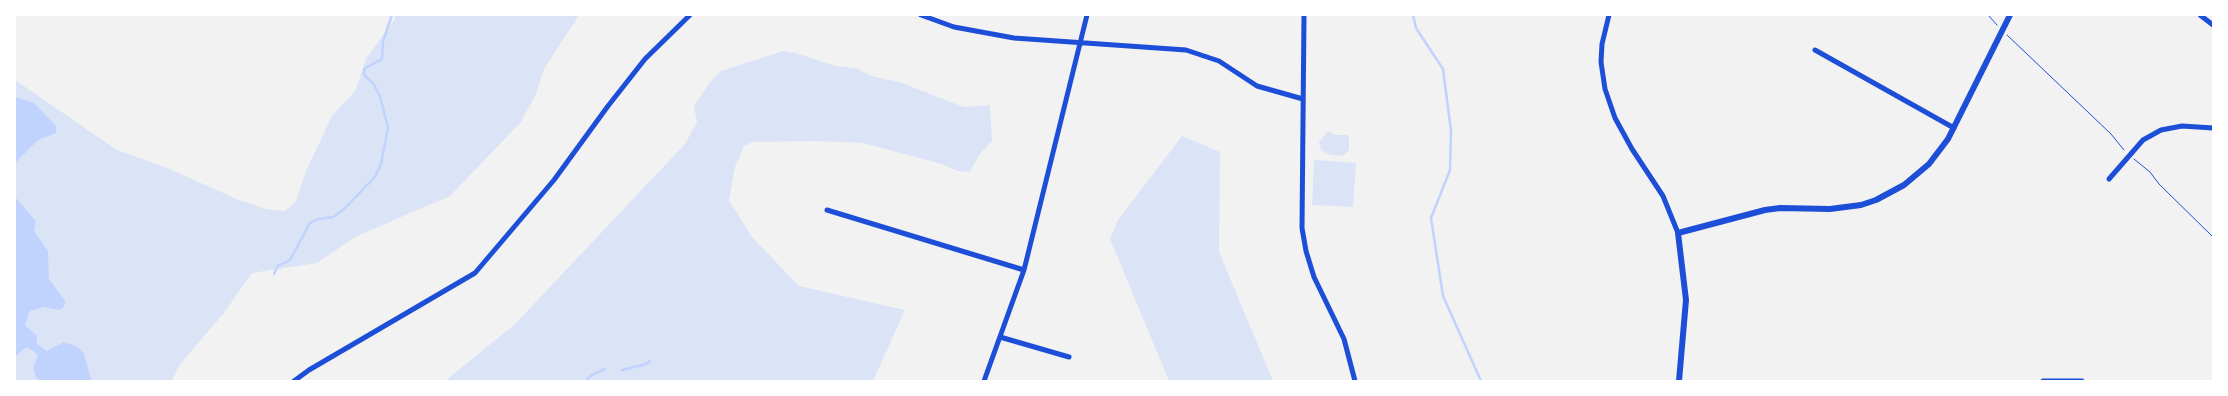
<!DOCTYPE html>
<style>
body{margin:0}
#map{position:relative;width:2228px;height:396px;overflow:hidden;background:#f2f2f2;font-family:"Playfair Display",serif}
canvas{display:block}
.frame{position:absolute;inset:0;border:16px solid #fff;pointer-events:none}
</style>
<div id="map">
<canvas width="2228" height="396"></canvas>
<div class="frame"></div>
</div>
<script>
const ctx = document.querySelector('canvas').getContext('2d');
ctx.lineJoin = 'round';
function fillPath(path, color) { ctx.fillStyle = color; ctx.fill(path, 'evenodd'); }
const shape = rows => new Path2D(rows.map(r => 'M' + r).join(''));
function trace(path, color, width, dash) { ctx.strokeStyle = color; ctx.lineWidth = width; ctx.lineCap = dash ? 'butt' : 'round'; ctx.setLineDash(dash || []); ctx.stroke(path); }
fillPath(shape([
 [395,15,579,15,544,69,536,94,521,122,450,196,355,237,317,263,252,273,224,313,181,363,171,381,15,381,15,80,117,150,165,167,239,200,266,209,285,211,296,201,306,171,332,116,355,91,367,57,395,19],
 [783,51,796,53,835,66,855,68,872,76,902,83,964,107,990,105,992,141,979,155,970,172,958,171,942,164,863,143,816,141,753,142,744,146,735,167,729,200,752,237,799,286,905,310,873,381,445,381,515,324,685,144,697,122,694,106,710,82,721,71],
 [1328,131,1335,135,1347,135,1349,138,1349,150,1343,156,1330,155,1321,150,1319,142],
 [1182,136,1220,152,1219,252,1273,381,1169,381,1110,239,1118,220],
 [1314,160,1356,163,1353,207,1312,205]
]), '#dbe4f7');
fillPath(shape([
 [15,97,34,103,56,126,56,133,38,140,15,163],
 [15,197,36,221,34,231,48,251,49,279,65,301,64,307,59,310,44,307,30,311,25,325,37,336,37,344,47,351,64,342,78,347,84,354,91,379,95,381,40,381,36,377,33,368,38,355,29,348,25,348,15,357]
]), '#bfd3fe');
trace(shape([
 [1413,15,1416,28,1443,69,1451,131,1450,170,1431,218,1443,296,1481,381],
 [274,274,278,266,290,260,310,223,318,219,333,217,344,209,375,177,381,164,388,128,380,96,373,83,364,75,364,69,382,59,383,41,392,15],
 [622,370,646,364,650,361],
 [586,381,590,376,605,369]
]), '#bfd3fe', 2.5);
trace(shape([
 [1988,15,1997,25],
 [2007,35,2111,134,2124,150],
 [2134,159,2150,172,2159,184,2213,237]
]), '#1d4ed8', 1);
trace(shape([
 [921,15,954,27,1014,38,1186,50,1219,61,1257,86,1303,99],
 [1304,15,1302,228,1306,251,1314,277,1344,339,1355,381],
 [1609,15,1602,44,1601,62,1605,89,1615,118,1632,149,1663,196,1678,233],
 [2200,15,2213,25],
 [1815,50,1954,128],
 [2109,179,2143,140,2161,130,2182,126,2213,128],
 [827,210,1024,270],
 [1000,337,1069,357],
 [294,381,309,370,475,273,554,180,608,106,645,59,690,15],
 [984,381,1024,270,1087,15],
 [2043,381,2082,381]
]), '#1d4ed8', 5);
trace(shape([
 [1679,381,1686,300,1678,233,1765,210,1780,208,1830,209,1861,205,1876,200,1904,185,1929,164,1948,139,2010,15]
]), '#1d4ed8', 6);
</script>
